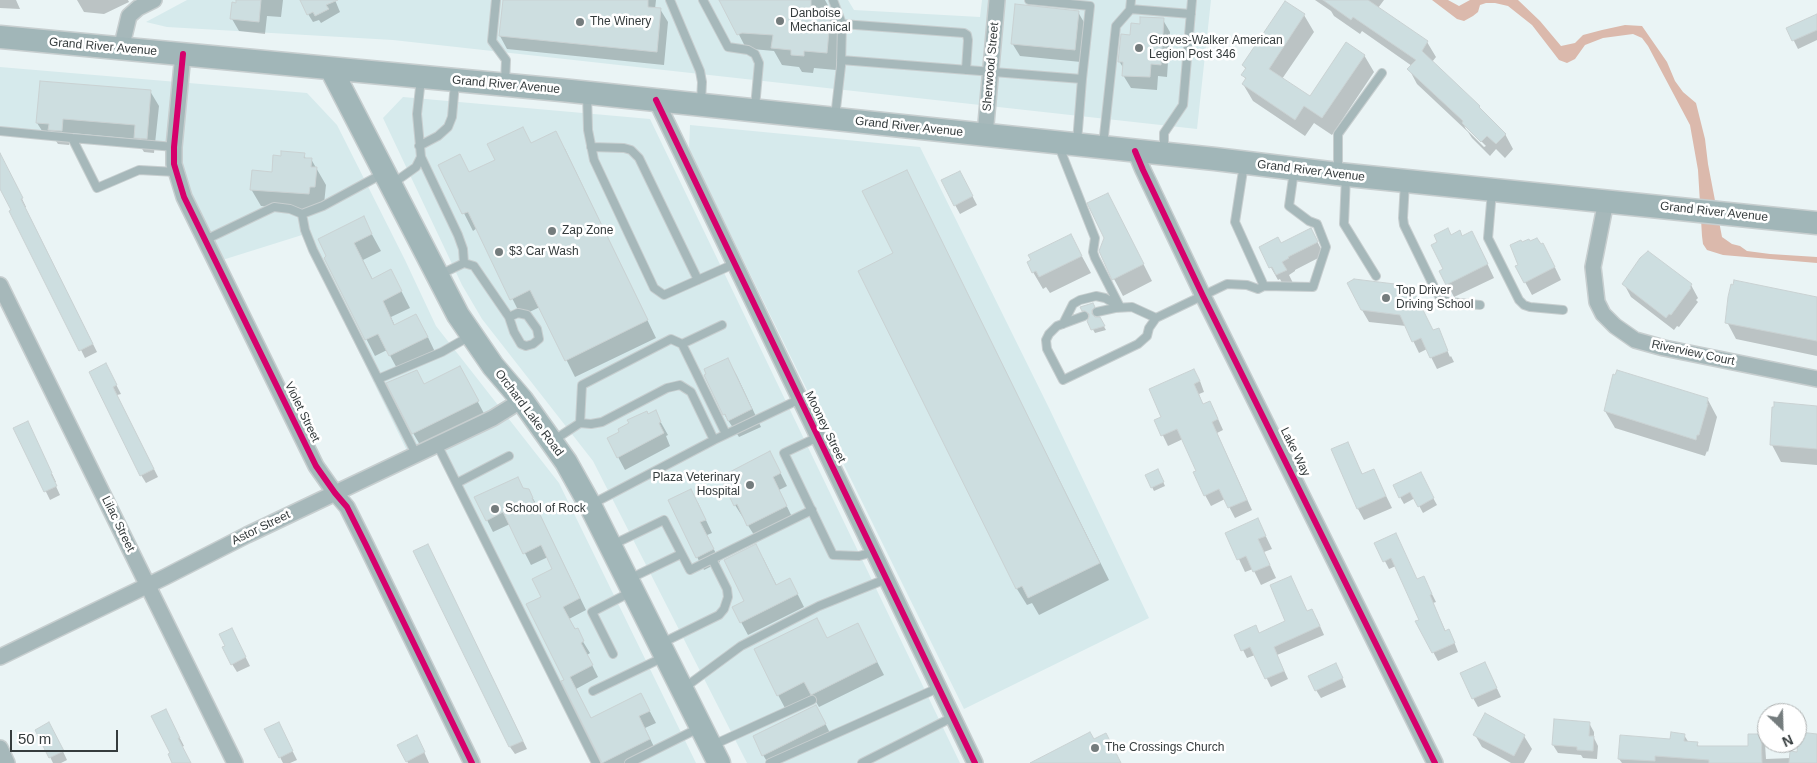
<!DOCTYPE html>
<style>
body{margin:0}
#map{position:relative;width:1817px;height:763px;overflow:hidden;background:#eaf4f5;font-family:Arial,sans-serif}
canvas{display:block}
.north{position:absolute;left:1757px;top:703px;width:50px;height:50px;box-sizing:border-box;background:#fff;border:1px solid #aeb1b1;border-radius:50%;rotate:156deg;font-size:14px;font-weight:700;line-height:20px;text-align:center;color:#353c3d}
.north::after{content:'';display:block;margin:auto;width:18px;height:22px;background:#747c7d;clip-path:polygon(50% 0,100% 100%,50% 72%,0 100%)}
.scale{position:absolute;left:10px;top:730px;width:108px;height:22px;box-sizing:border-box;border:2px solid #353c3d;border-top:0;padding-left:6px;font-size:15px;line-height:18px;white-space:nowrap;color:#353c3d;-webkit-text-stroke:4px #fff;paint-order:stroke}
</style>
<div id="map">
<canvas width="1817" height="763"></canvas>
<div class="north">N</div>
<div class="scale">50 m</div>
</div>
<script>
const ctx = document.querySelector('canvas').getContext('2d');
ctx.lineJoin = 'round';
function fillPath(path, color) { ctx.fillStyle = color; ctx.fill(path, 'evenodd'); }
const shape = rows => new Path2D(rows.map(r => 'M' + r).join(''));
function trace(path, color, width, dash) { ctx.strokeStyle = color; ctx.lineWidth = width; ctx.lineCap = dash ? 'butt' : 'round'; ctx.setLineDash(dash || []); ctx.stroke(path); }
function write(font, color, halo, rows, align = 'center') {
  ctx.font = font + ' Arial,sans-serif'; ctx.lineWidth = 5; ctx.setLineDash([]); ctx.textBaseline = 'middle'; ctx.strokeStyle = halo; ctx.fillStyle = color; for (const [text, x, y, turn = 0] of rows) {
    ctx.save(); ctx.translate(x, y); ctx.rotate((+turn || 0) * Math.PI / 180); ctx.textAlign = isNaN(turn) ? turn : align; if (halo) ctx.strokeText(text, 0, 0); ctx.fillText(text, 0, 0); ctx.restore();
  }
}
fillPath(shape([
 [187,0,848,0,854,10,980,17,982,0,1211,0,1197,129,393,40,167,27,146,22],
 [0,67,307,93,337,125,405,260,436,326,559,483,696,763,593,763,438,445,410,457,302,235,216,262,174,147,0,132],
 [403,97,650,119,960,763,747,763,593,461,482,319,462,285,383,118],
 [690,125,920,147,1049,408,1149,618,964,709,689,150]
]), '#d6eaec');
fillPath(shape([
 [1432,0,1448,0,1459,6,1470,0,1518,0,1540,21,1561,46,1575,43,1583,35,1602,30,1625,25,1642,26,1667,62,1675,81,1683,92,1696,103,1705,139,1708,164,1722,237,1732,244,1740,246,1747,251,1770,254,1817,257,1817,263,1723,255,1707,250,1703,244,1702,236,1698,170,1690,125,1648,46,1642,38,1633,34,1603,38,1585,45,1575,59,1567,63,1559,60,1532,25,1508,6,1495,3,1486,3,1480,5,1478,12,1473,16,1464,21,1457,19]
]), '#dbb9ac');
fillPath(shape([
 [0,0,16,0,20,9,0,8],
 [77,0,128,0,129,2,104,14,84,12],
 [237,0,283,0,281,17,267,16,265,34,239,31,232,19],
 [305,0,335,0,340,12,321,23,319,20,313,22,308,14],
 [504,0,656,0,655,9,660,9,668,22,664,65,507,49,500,36],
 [721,0,825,0,840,28,836,70,814,68,813,73,802,72,799,67,782,65,774,51,752,49,748,52],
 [1315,0,1384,0,1378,8,1427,42,1436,57,1432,62,1479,106,1483,113,1505,134,1513,149,1505,158,1496,149,1490,156,1472,138,1468,132,1417,84,1409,69,1412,66,1362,31,1360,34,1334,16,1331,11],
 [1463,123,1486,146,1484,147,1466,129],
 [1078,12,1085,24,1081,62,1020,56,1012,43],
 [1304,15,1314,32,1282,79,1310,98,1364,55,1374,72,1332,135,1314,123,1305,136,1253,101,1243,84,1246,80,1243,75,1246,70,1243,65],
 [1817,16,1817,40,1798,49,1788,29],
 [1163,20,1170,32,1167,77,1158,76,1157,90,1131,88,1123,75,1124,69,1119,61,1131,36,1141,25],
 [150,91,159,106,154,153,144,152,136,139,71,133,69,145,58,144,54,138,46,137,37,123],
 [531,144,565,149,656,338,575,377,540,307,521,316,477,228,473,231,440,166,469,173],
 [304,155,306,159,311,159,326,185,324,204,319,204,318,211,261,206,251,189,273,173],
 [906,171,1109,580,1039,615,1032,603,1027,605,1017,589,860,271,895,254],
 [0,173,12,178,26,207,25,207,97,352,85,358,0,186],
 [964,180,977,205,960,214,942,181],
 [1108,194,1152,281,1123,296,1114,279,1105,238],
 [363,218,381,251,363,260,373,280,391,271,410,308,391,317,395,326,425,331,436,354,399,372,387,350,375,356,325,258],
 [1311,229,1324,255,1295,270,1295,271,1289,275,1293,283,1284,287,1280,279,1278,280,1260,248,1281,244],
 [1071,236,1091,273,1050,293,1046,287,1043,289,1033,272],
 [1451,236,1462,237,1479,246,1494,278,1454,297,1441,272,1445,270],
 [1522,244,1550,257,1561,280,1532,295,1525,282,1520,265],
 [1624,284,1691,285,1698,298,1696,300,1698,302,1679,327,1677,326,1674,330,1631,297],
 [1410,287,1433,332,1438,330,1444,340,1443,340,1450,357,1451,356,1454,362,1437,369,1427,349,1419,353,1406,326,1369,322,1362,310],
 [1817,298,1817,356,1736,339,1727,322],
 [1092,304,1096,311,1093,314,1093,317,1099,318,1106,330,1095,333,1088,321,1090,316,1085,314,1081,307],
 [728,360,737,376,761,427,739,437,724,414,708,375],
 [106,365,121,394,117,395,158,477,146,483,141,475],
 [1616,376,1708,400,1717,417,1708,452,1707,451,1705,456,1615,428,1605,411],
 [1200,381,1204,392,1199,394,1203,405,1209,402,1215,412,1223,430,1217,433,1252,510,1235,518,1225,499,1211,506,1205,495,1197,471,1183,439,1168,446,1156,421,1163,417,1151,390],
 [424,385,472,391,487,419,423,450,413,433],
 [1817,407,1817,465,1781,462,1772,445],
 [655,412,668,435,666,436,670,446,625,470,618,457],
 [15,429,32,431,56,482,54,482,60,495,50,500],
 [1347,444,1363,475,1374,471,1392,508,1364,520,1358,509,1333,450],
 [777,466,787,486,779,490,793,519,756,538,735,505],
 [1160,475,1165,486,1154,491,1152,487],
 [1424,481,1437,505,1423,513,1415,498,1404,504,1400,497],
 [523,490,528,490,535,502,539,510,538,511,586,610,569,619,590,653,587,655,598,677,576,689,591,719,647,706,656,723,645,728,656,751,631,763,603,763,563,682,566,680,542,597,554,569,548,557,531,565,510,524,493,532,487,520],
 [698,503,712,533,707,535,720,562,704,570,697,557],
 [1258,520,1272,549,1264,552,1276,578,1261,585,1253,569,1245,572,1227,534],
 [1376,544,1417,580,1428,586,1436,602,1433,603,1446,632,1453,639,1458,652,1438,661,1417,622,1421,620,1396,566,1389,569],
 [415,551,432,553,527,749,515,754,510,747],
 [763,558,777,586,790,579,804,607,748,635,741,622,746,601],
 [1307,613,1317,619,1324,635,1277,655,1288,679,1271,687,1255,655,1247,658,1243,650,1259,634],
 [858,625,884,675,819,707,812,695,785,708,778,695,827,640],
 [236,638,250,666,237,672,232,664,227,646],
 [1485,663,1501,697,1478,707,1473,698],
 [1340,673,1346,687,1321,698,1316,690],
 [170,719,184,746,182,747,190,763,174,763,171,753],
 [823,719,832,737,780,763,768,763,763,755],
 [1555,720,1589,723,1594,732,1594,738,1598,746,1597,759,1583,758,1581,755,1558,753,1553,745],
 [37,730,54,732,67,760,61,763,53,763],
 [283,732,297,760,290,763,283,763,280,757],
 [1475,735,1524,736,1532,749,1524,763,1511,763,1482,747],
 [1684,735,1689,743,1697,743,1699,747,1750,747,1760,735,1765,744,1766,759,1791,758,1817,735,1817,763,1622,763,1619,759],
 [399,745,421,745,429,763,408,763]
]), '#0003');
const building = shape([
 [236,0,261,0,259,22,230,19,232,2,236,3,236,0],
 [300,0,338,0,326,5,329,9,315,16,313,12,307,15,300,0],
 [503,0,648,0,648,7,661,8,657,52,499,36,503,0],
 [719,0,811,0,811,8,831,9,827,53,804,51,804,56,791,55,791,50,771,48,773,35,742,33,737,35,719,0],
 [1323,0,1368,0,1428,41,1422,51,1480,106,1479,107,1506,134,1496,144,1487,136,1481,142,1462,123,1463,121,1407,69,1416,60,1353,17,1351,20,1323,0],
 [1285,1,1305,14,1269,69,1310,96,1346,42,1365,55,1322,118,1304,106,1295,120,1242,84,1246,78,1241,75,1246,68,1242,65,1285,1],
 [1015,4,1079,11,1075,50,1011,44,1015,4],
 [1817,14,1817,30,1792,41,1786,28,1817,14],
 [1140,17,1164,18,1161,65,1151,64,1150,77,1122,76,1123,62,1118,62,1121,34,1130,35,1131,23,1140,24,1140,17],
 [40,81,151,90,147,139,134,138,135,125,63,119,62,131,48,130,49,124,36,123,40,81],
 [523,127,531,143,556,131,648,320,565,361,530,290,510,300,468,212,462,214,438,165,460,154,469,172,495,160,487,144,523,127],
 [281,151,305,153,304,158,312,158,311,167,317,167,315,187,310,187,309,194,250,190,252,170,272,172,273,155,281,156,281,151],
 [0,153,23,198,21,199,93,344,79,351,9,211,11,210,0,189,0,153],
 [907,170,1100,563,1028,598,1022,586,1016,589,858,271,893,253,862,191,907,170],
 [960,171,973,196,954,206,941,180,960,171],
 [1108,193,1144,264,1112,280,1099,251,1104,238,1087,203,1108,193],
 [364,216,372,234,354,243,372,279,391,269,402,291,383,301,394,325,416,314,428,337,389,356,378,334,365,340,324,258,326,256,318,239,364,216],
 [1311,228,1318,242,1288,257,1289,258,1282,262,1287,270,1276,275,1272,267,1269,268,1259,247,1278,237,1281,243,1311,228],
 [1448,228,1451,235,1460,230,1462,236,1472,231,1488,264,1446,285,1439,271,1443,269,1431,245,1437,242,1434,235,1448,228],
 [1071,234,1082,256,1039,277,1036,271,1032,273,1027,262,1031,260,1028,255,1071,234],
 [1537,238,1541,244,1543,243,1555,267,1524,283,1515,266,1518,265,1510,245,1521,240,1522,242,1529,239,1530,241,1537,238],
 [1648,251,1692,284,1690,287,1691,288,1671,315,1669,314,1666,318,1622,284,1640,258,1648,251],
 [1354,279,1411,286,1433,330,1439,328,1448,351,1430,358,1421,338,1412,342,1400,315,1361,310,1347,283,1354,279],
 [1734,280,1817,297,1817,341,1725,323,1728,297,1731,284,1733,285,1734,280],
 [1093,303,1095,307,1092,310,1092,314,1095,317,1100,317,1105,326,1091,330,1087,321,1089,317,1089,314,1085,311,1082,311,1080,307,1093,303],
 [728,358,752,409,728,421,725,414,723,415,704,375,706,374,704,369,728,358],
 [106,363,117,385,113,387,154,469,140,476,89,372,106,363],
 [460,366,479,401,412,434,386,383,417,370,424,384,460,366],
 [1194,369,1200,381,1194,384,1203,404,1210,401,1218,419,1212,422,1247,500,1228,508,1219,489,1204,496,1193,472,1196,471,1177,429,1161,436,1154,420,1161,417,1149,389,1194,369],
 [1617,370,1708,398,1707,404,1708,404,1699,435,1697,435,1696,440,1604,411,1610,386,1613,374,1615,375,1617,370],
 [1774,402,1817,406,1817,449,1770,445,1772,407,1774,407,1774,402],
 [656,410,661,422,659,423,664,433,617,458,607,438,619,432,618,429,629,423,627,420,647,411,648,414,656,410],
 [28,421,52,473,51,474,57,486,44,492,13,428,28,421],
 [1348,442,1362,474,1374,469,1386,496,1357,509,1331,449,1348,442],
 [770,451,781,473,773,477,787,506,747,526,737,504,734,506,720,477,770,451],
 [1158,469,1164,482,1151,488,1145,475,1158,469],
 [1421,472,1434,498,1418,507,1410,492,1399,498,1393,485,1421,472],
 [518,477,523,488,529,489,533,498,532,498,580,598,563,607,575,629,578,628,584,641,581,643,593,665,570,677,591,718,641,693,650,711,639,716,650,739,602,763,561,681,564,680,526,604,541,597,532,579,552,569,541,545,523,554,503,512,486,521,474,497,518,477],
 [691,489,706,520,700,522,714,549,696,558,668,500,691,489],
 [1258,518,1266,536,1258,539,1270,565,1253,572,1246,556,1237,560,1225,533,1258,518],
 [1396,533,1417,579,1424,576,1432,594,1430,595,1445,631,1449,629,1455,643,1432,653,1415,621,1419,620,1391,558,1383,562,1374,543,1396,533],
 [428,544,523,741,509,747,413,551,428,544],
 [756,544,776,585,790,578,798,594,740,623,732,607,744,601,724,560,756,544],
 [1291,576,1307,611,1312,609,1320,626,1274,647,1284,671,1265,679,1250,647,1241,651,1234,635,1256,625,1259,633,1285,621,1270,585,1291,576],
 [817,618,827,638,858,623,877,662,811,695,804,682,777,696,754,649,817,618],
 [232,628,246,657,231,665,222,647,225,646,219,634,232,628],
 [1485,662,1497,688,1472,699,1460,673,1485,662],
 [1336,663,1343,678,1315,691,1308,676,1336,663],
 [816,705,826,724,762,756,753,736,816,705],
 [166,709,180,738,178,738,191,763,172,763,168,754,170,753,151,716,166,709],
 [1485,713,1525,735,1514,756,1473,735,1485,713],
 [1554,719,1590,722,1589,736,1594,736,1593,751,1577,750,1577,747,1552,745,1554,719],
 [49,722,64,751,49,758,35,730,49,722],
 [279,722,293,751,279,758,264,729,279,722],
 [1090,732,1094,739,1106,733,1121,763,1030,763,1090,732],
 [1671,732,1685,734,1684,741,1698,742,1697,746,1748,746,1748,734,1761,734,1762,763,1709,763,1709,760,1655,756,1655,761,1618,759,1620,735,1670,739,1671,732],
 [1799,732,1817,734,1817,763,1789,763,1790,751,1797,752,1799,732],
 [417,735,425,752,406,762,397,745,417,735]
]);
fillPath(building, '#cddee0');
trace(building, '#cad2d3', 1);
const service = shape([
 [496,0,492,41,506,60,505,83],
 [670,0,700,71,702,82,701,102],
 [703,0,728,47,748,50,755,54,759,63,755,107],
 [833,0,842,24,841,66,835,117],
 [1029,0,1090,6,1082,79],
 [1130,9,1191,14],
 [842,24,964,33,967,35,968,40,966,70],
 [841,60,1082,79,1077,142],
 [421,79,417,114,421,157,458,235,463,249,464,263],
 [587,94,588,130,594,160,654,288,664,295,734,264],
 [0,131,72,138,97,188,139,170,176,172],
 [72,138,174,147],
 [1058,144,1095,238,1093,252,1095,258,1120,307],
 [1103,145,1116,26,1130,10,1131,0],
 [419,146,438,136,448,127,452,117,455,83],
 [591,147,624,148,631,150,639,158,698,280],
 [1164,152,1164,133,1183,105,1192,0],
 [1338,172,1338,134,1382,73],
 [1346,176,1344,224,1376,276],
 [1405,182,1403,218,1404,225,1437,293,1441,299,1449,302,1480,305],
 [392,184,416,167,421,157],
 [1492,191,1488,238,1519,300,1524,305,1530,307,1563,310],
 [302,214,305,230,313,250,416,454],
 [205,240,274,207,290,209,302,214,323,206,384,173],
 [439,275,464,263,474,266,509,317,514,332,521,344,526,346,533,344,539,339,537,329,527,315,518,313,509,317],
 [1264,286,1313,287,1326,247,1317,224,1309,221,1289,206,1294,171],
 [1097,312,1115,308,1132,307,1156,318],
 [1084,316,1057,326,1049,334,1046,340,1047,349,1063,380,1138,344,1147,336,1149,328,1156,318,1227,284,1247,285,1258,289,1264,286,1235,222,1244,164],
 [1063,324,1073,304,1080,300,1096,296,1105,298,1119,306],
 [682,344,722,325],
 [378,379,442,352,470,336],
 [580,423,582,385,671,339,682,344,726,434],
 [818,437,784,453,833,555,859,556,873,552],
 [554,440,580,423,591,424,602,422,667,388,680,385,691,392,714,440],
 [437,444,596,763],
 [457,483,509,456],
 [592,504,714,440,800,399],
 [612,545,664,520,690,570,812,510],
 [629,579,681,554],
 [662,643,719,615,724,609,728,597,727,589,712,559],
 [613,654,592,612,631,592],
 [684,688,741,646,819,606,886,579],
 [593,691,664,657],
 [713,745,812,700],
 [629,763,699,728],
 [770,763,938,688],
 [862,763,953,717]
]);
const minor = shape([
 [121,49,129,16,138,8,154,0],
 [183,54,174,147,174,164,184,197,316,466,335,493,347,507,366,545,472,763],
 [656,100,975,763],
 [985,135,997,0],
 [1135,151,1143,170,1203,296,1435,763],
 [1606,201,1593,267,1597,302,1603,314,1615,326,1635,340,1664,348,1817,379],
 [0,285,235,763],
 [0,657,165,577,247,535,493,418,522,400],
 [0,748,7,763]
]);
const secondary = shape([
 [0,37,561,90,1215,159,1338,174,1817,223],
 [331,69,458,315,493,366,522,400,566,462,590,505,719,763]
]);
trace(service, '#c7cecf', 10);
trace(minor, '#c7cecf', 18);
trace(secondary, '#c7cecf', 25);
trace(service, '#a6b8ba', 8);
trace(minor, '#a6b8ba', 15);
trace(secondary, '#a1b6b8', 22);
trace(shape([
 [183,54,174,147,174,164,184,197,316,466,335,493,347,507,366,545,472,763],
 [656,100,975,763],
 [1135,151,1143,170,1203,296,1435,763]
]), '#d6006c', 6);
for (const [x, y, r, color] of [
 [780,21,5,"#747c7d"],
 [580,22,5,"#747c7d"],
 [1139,48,5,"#747c7d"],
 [552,231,5,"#747c7d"],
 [499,252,5,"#747c7d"],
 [1386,298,5,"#747c7d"],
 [750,485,5,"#747c7d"],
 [495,509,5,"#747c7d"],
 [1095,748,5,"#747c7d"]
]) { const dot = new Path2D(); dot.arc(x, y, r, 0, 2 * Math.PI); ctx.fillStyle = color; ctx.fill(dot); trace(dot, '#fff', 2); }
write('12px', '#353c3d', '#fff', [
 ["Danboise",790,14],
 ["Mechanical",790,28],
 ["The Winery",590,22],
 ["Groves-Walker American",1149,41],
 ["Legion Post 346",1149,55],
 ["Zap Zone",562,231],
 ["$3 Car Wash",509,252],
 ["Top Driver",1396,291],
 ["Driving School",1396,305],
 ["Plaza Veterinary",740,478,"right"],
 ["Hospital",740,492,"right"],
 ["School of Rock",505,509],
 ["The Crossings Church",1105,748]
], 'left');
write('12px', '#353c3d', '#fff', [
 ["Grand River Avenue",103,47,5],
 ["Sherwood Street",991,67,-85],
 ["Grand River Avenue",506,85,5],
 ["Grand River Avenue",909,127,6],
 ["Grand River Avenue",1311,171,7],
 ["Grand River Avenue",1714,212,6],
 ["Riverview Court",1693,353,12],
 ["Violet Street",302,412,64],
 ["Orchard Lake Road",529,413,53],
 ["Mooney Street",825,427,64],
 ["Lake Way",1295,452,64],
 ["Lilac Street",118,524,64],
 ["Astor Street",261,528,-26]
]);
</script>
